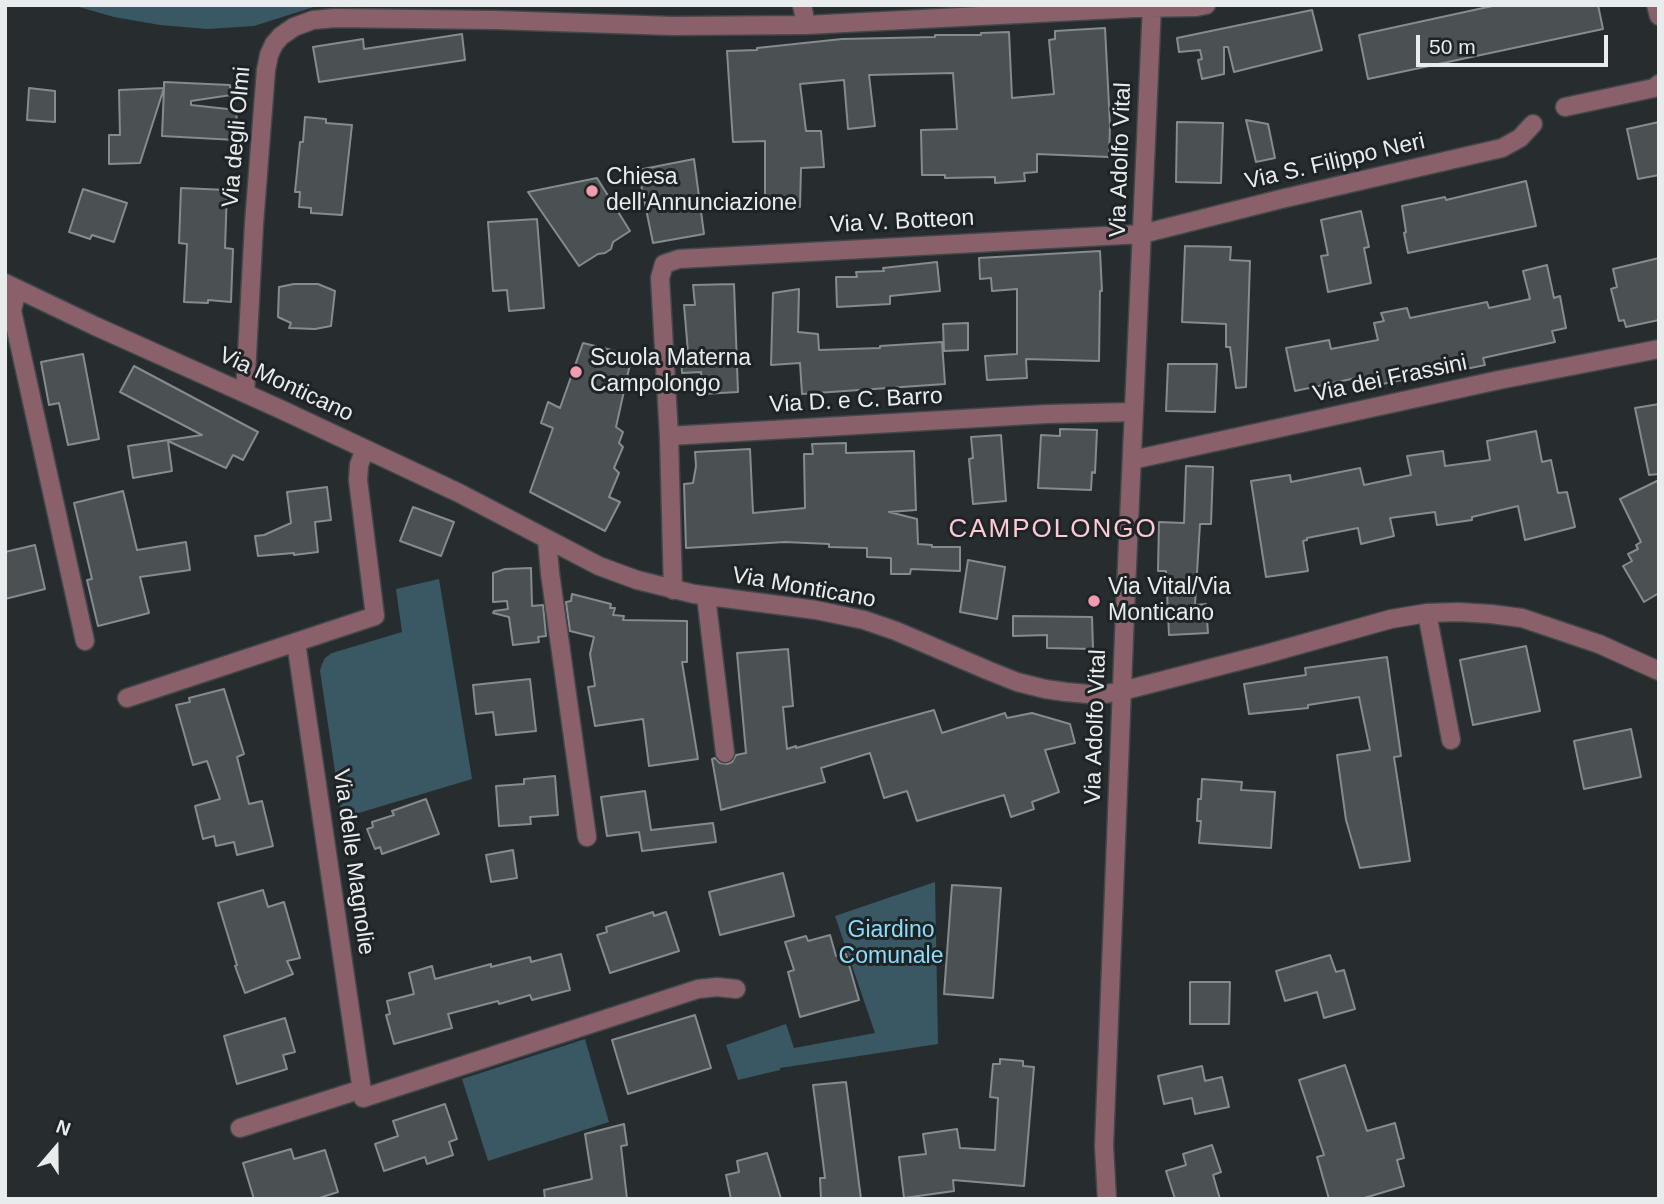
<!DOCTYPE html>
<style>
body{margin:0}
#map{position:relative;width:1664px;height:1204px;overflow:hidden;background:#272d2f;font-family:Helvetica,sans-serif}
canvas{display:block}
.frame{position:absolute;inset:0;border:7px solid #e8eced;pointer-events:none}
.north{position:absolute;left:21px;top:1113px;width:70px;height:70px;-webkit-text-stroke:5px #1e2325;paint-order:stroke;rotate:20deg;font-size:19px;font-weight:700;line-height:28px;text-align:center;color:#e8eced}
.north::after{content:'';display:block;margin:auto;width:24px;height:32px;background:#e8eced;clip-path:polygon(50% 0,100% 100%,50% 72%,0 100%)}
.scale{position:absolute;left:1416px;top:35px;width:192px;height:32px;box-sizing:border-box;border:4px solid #e8eced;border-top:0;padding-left:9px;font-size:21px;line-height:24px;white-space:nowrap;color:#e8eced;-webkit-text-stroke:5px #1e2325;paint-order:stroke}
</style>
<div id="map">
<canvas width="1664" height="1204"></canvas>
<div class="frame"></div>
<div class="north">N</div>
<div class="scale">50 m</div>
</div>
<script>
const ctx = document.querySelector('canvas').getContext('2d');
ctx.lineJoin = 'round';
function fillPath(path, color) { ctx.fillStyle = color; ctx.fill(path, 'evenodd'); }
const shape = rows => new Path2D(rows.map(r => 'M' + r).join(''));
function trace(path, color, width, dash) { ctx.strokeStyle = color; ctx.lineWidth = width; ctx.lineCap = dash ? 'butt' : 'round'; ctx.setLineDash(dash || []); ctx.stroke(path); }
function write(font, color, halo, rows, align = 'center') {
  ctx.font = font + ' Helvetica,sans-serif'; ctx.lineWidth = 6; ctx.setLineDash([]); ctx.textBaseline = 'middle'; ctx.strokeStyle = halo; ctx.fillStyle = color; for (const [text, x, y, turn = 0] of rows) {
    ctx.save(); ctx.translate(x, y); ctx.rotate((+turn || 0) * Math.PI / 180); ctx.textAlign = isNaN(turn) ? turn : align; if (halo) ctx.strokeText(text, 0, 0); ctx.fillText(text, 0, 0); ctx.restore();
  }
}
fillPath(shape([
 [72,5,320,5,254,26,207,29,160,25,114,17],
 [439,579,472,779,342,818,320,671,322,664,325,658,332,653,402,632,396,589],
 [935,882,938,1044,780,1068,780,1070,738,1080,726,1045,786,1024,794,1048,875,1033,835,916],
 [585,1039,609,1122,488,1161,462,1079]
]), '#395863');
const building = shape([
 [1497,5,1598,5,1603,29,1368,79,1359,35,1497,5],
 [1312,10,1322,50,1234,72,1228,47,1224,47,1224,74,1202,79,1198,60,1202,59,1200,50,1179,52,1177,38,1312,10],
 [1105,28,1110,125,1109,157,1037,154,1037,172,1024,173,1025,181,995,183,995,177,945,178,945,175,922,175,921,130,957,129,953,73,869,75,875,126,848,129,844,80,800,84,806,131,821,131,824,167,801,168,800,207,765,207,765,141,733,142,727,51,757,50,757,48,842,39,935,37,935,35,981,35,981,33,1009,32,1012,98,1054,94,1049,40,1055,39,1055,31,1105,28],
 [462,34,465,60,319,82,313,47,363,39,364,49,462,34],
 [164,82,230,85,231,95,191,101,191,105,237,110,235,140,162,136,164,88,140,163,109,164,109,135,120,135,119,90,164,88,164,82],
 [29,88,55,91,55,122,27,120,29,88],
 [305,117,326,119,326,123,352,125,342,215,311,213,311,208,299,207,300,192,295,192,300,142,303,142,305,117],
 [1246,120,1268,124,1275,158,1256,162,1246,120],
 [1177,122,1223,123,1221,183,1176,182,1177,122],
 [1659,122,1659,175,1638,179,1627,129,1659,122],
 [694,159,704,234,653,243,638,170,694,159],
 [597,178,630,231,613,242,611,249,605,253,598,254,579,266,528,192,597,178],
 [1526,181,1536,226,1408,253,1404,233,1406,232,1402,206,1445,197,1446,200,1526,181],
 [181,188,227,190,225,248,233,249,231,302,208,300,208,303,184,302,187,244,179,243,181,188],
 [83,189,127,203,114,242,92,235,90,239,69,232,83,189],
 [1361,211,1369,247,1364,248,1371,283,1328,292,1321,256,1328,255,1321,220,1361,211],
 [537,219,544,308,509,311,507,290,493,291,488,222,537,219],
 [1185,246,1231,247,1230,260,1250,261,1246,387,1236,388,1230,347,1226,347,1226,324,1182,322,1185,246],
 [1100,251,1102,291,1100,291,1099,361,1026,359,1027,378,987,380,985,356,1017,354,1017,289,992,291,991,278,980,279,979,258,1100,251],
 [1659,258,1659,320,1626,327,1624,320,1619,321,1611,289,1617,287,1613,269,1659,258],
 [937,262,940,291,890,296,890,304,837,307,836,277,857,277,856,272,884,271,883,268,937,262],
 [1547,265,1554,298,1560,296,1566,328,1552,331,1555,342,1483,358,1485,365,1442,374,1441,372,1358,389,1356,378,1295,391,1286,348,1329,340,1331,349,1378,340,1374,323,1384,321,1381,313,1407,308,1410,318,1487,302,1489,308,1530,299,1523,271,1547,265],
 [294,284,318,284,335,291,331,326,315,329,289,328,291,323,278,317,279,287,294,284],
 [734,284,738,392,703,394,701,372,682,373,681,353,688,352,684,305,695,305,693,285,734,284],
 [799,289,798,332,818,334,819,350,880,348,880,346,942,342,945,384,802,394,800,363,771,365,773,293,799,289],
 [968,323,968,350,944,351,943,324,968,323],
 [583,343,632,355,616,427,623,432,619,443,623,447,614,468,619,473,609,497,620,502,605,531,530,492,553,428,541,423,548,402,560,408,583,343],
 [83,354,99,439,68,445,59,403,49,405,41,362,83,354],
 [1168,364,1217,364,1215,412,1166,411,1168,364],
 [134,366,258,432,243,460,233,455,226,468,168,441,172,471,133,478,128,446,202,435,120,392,134,366],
 [1659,404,1659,474,1649,475,1635,408,1659,404],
 [1060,429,1097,430,1095,473,1092,472,1091,490,1038,488,1041,435,1060,436,1060,429],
 [1536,431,1542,462,1551,460,1558,493,1567,492,1575,527,1525,540,1518,506,1472,517,1472,520,1437,525,1435,512,1390,518,1394,536,1361,544,1358,528,1307,538,1307,540,1303,541,1308,571,1266,577,1251,481,1290,475,1291,482,1360,468,1364,485,1411,475,1407,456,1443,451,1445,466,1490,460,1487,441,1536,431],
 [1001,435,1006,501,973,504,969,459,973,458,971,437,1001,435],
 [846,443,846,453,914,451,916,510,889,512,917,519,918,544,932,545,932,547,960,547,960,571,911,569,910,574,891,574,891,558,867,557,867,548,829,547,829,544,785,542,686,548,684,484,693,483,696,466,695,452,750,449,753,513,805,508,804,454,813,454,812,444,846,443],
 [1186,466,1213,467,1211,524,1200,524,1195,605,1206,604,1208,633,1169,635,1166,571,1158,571,1159,522,1184,523,1186,466],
 [1659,480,1659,593,1644,602,1623,566,1632,561,1628,554,1638,549,1636,545,1641,542,1620,499,1659,480],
 [327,487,331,520,315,522,318,552,294,555,294,553,258,556,255,536,264,535,291,523,287,492,327,487],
 [123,491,137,550,186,542,190,570,140,577,149,613,98,626,87,580,92,579,74,503,123,491],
 [413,507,454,522,441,556,400,541,413,507],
 [35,545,45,589,5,599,5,552,35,545],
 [968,560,1005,567,997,619,960,612,968,560],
 [531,568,532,606,543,605,546,636,538,637,539,642,513,645,509,617,493,613,494,611,508,609,507,601,493,602,493,573,505,569,531,568],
 [572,594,611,604,610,608,615,608,613,615,624,616,623,620,687,621,687,662,682,662,698,759,649,766,643,719,595,726,588,687,595,686,590,654,594,637,570,631,566,602,571,601,572,594],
 [1013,616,1092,617,1093,649,1047,648,1047,635,1013,636,1013,616],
 [1526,646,1540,711,1473,725,1460,660,1526,646],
 [788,649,793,706,783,707,787,749,796,746,796,748,934,710,942,733,1005,713,1007,718,1032,713,1070,724,1075,743,1045,750,1059,792,1032,802,1034,809,1011,817,1004,795,917,821,907,791,884,798,870,753,821,768,825,782,721,810,712,759,715,758,720,763,727,764,732,762,736,755,746,753,737,653,788,649],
 [1387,657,1401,756,1394,757,1410,861,1360,868,1346,820,1337,755,1370,750,1359,697,1308,705,1308,708,1249,714,1244,684,1306,675,1305,668,1387,657],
 [530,679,536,731,496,735,493,712,476,714,473,685,530,679],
 [224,689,244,754,237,757,249,804,262,801,273,846,237,855,234,842,216,846,214,836,203,839,195,806,220,799,207,761,193,765,176,705,190,702,189,698,224,689],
 [1631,729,1641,777,1584,789,1574,741,1631,729],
 [555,776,558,815,530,817,531,824,499,826,496,786,524,784,524,779,555,776],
 [1202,779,1242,782,1241,790,1275,792,1271,848,1199,843,1201,821,1197,821,1198,799,1201,799,1202,779],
 [645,791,651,830,713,823,716,842,642,851,639,832,607,836,601,797,645,791],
 [426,799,439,834,382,854,380,847,375,849,367,829,373,827,372,822,394,815,392,811,426,799],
 [513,850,517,878,491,882,486,855,513,850],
 [783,873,794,916,720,935,709,892,783,873],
 [952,885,1001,888,993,998,944,994,952,885],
 [263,890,268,907,284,902,300,958,287,961,293,974,245,993,235,966,237,965,218,903,263,890],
 [653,912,654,916,666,912,679,951,610,973,597,935,607,932,606,927,653,912],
 [830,935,836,956,846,954,859,1000,800,1017,788,972,794,970,785,942,806,936,808,941,830,935],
 [561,954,570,990,532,1000,530,995,499,1004,498,1001,448,1014,452,1028,394,1044,386,1015,390,1014,387,1001,414,994,409,973,432,966,435,979,491,964,491,967,530,957,531,962,561,954],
 [1330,955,1336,972,1344,970,1355,1009,1324,1018,1317,992,1285,1001,1276,971,1330,955],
 [1190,982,1230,982,1229,1024,1190,1024,1190,982],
 [695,1015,711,1068,628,1094,612,1040,695,1015],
 [285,1018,295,1052,283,1055,287,1069,237,1084,224,1036,285,1018],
 [1000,1059,1023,1061,1023,1066,1034,1067,1024,1186,953,1180,954,1191,904,1198,899,1157,926,1154,923,1134,957,1129,960,1148,995,1150,998,1098,990,1097,993,1064,1000,1064,1000,1059],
 [1345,1065,1367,1131,1395,1123,1404,1158,1397,1160,1404,1186,1361,1199,1329,1199,1317,1157,1324,1155,1299,1080,1345,1065],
 [1202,1066,1205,1081,1222,1077,1229,1107,1195,1114,1192,1098,1164,1104,1158,1076,1202,1066],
 [846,1082,861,1199,821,1199,820,1178,825,1178,813,1085,846,1082],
 [445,1104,457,1139,449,1142,453,1155,427,1164,425,1157,384,1171,375,1144,398,1136,393,1121,445,1104],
 [624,1124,627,1145,621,1146,627,1199,545,1199,544,1190,592,1179,585,1134,624,1124],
 [1212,1145,1221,1172,1213,1175,1220,1199,1175,1199,1166,1171,1186,1165,1183,1154,1212,1145],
 [291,1149,294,1159,325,1150,338,1192,316,1199,254,1199,243,1163,291,1149],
 [767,1153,781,1199,731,1199,726,1175,739,1172,737,1161,767,1153]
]);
fillPath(building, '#4b5153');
trace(building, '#858b8e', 2);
const minor = shape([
 [802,5,806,25],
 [1656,5,1659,16],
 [1565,107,1654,88,1659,84],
 [5,283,95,326,280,409,459,493,599,566,637,580,694,594,816,610,864,620,896,631,987,670,1017,682,1045,689,1066,692,1099,695,1122,691,1266,654,1391,619,1427,613,1458,612,1491,614,1522,618,1599,644,1659,671],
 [17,289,12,311,85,641],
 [245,393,254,224,266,70,269,55,274,44,281,36,294,27,313,20,335,18,495,20,673,26,806,25,1135,8,1196,7,1206,5],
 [1134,412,1047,414,669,436,660,278,664,264,679,259,1142,234,1281,199,1502,148,1520,138,1533,124],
 [669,436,673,590],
 [1132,460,1499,380,1659,349],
 [547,539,550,573,587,837],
 [706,596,725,753],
 [1427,613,1451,740],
 [296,642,363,1098,698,989,717,987,736,989],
 [127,698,375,616,358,480,359,465,365,449],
 [240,1128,362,1089],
 [1107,1199,1104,1146,1125,611,1152,5]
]);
trace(minor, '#42484a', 21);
trace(minor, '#8a616a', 18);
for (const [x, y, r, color] of [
 [592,191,7,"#f29aae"],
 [576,372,7,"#f29aae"],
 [1094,601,7,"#f29aae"]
]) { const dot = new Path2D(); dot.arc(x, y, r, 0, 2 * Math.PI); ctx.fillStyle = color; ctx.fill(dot); trace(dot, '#1e2325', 2.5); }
write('23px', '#e8eced', '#1e2325', [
 ["Via degli Olmi",237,137,-85],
 ["Via Adolfo Vital",1121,160,-88],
 ["Via S. Filippo Neri",1335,162,-13],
 ["Via V. Botteon",902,222,-3],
 ["Via dei Frassini",1390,379,-12],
 ["Via Monticano",286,385,25],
 ["Via D. e C. Barro",856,401,-3],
 ["Via Monticano",804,588,10],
 ["Via Adolfo Vital",1096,727,-88],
 ["Via delle Magnolie",353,862,82]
]);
write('23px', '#e8eced', '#1e2325', [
 ["Chiesa",606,178],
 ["dell'Annunciazione",606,204],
 ["Scuola Materna",590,359],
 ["Campolongo",590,385],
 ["Via Vital/Via",1108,588],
 ["Monticano",1108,614]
], 'left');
write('23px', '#8bddfa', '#1e2325', [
 ["Giardino",891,931],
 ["Comunale",891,957]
]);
ctx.letterSpacing = '2px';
write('26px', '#fdc9d4', '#1e2325', [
 ["CAMPOLONGO",1053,530]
]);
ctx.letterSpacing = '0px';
</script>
